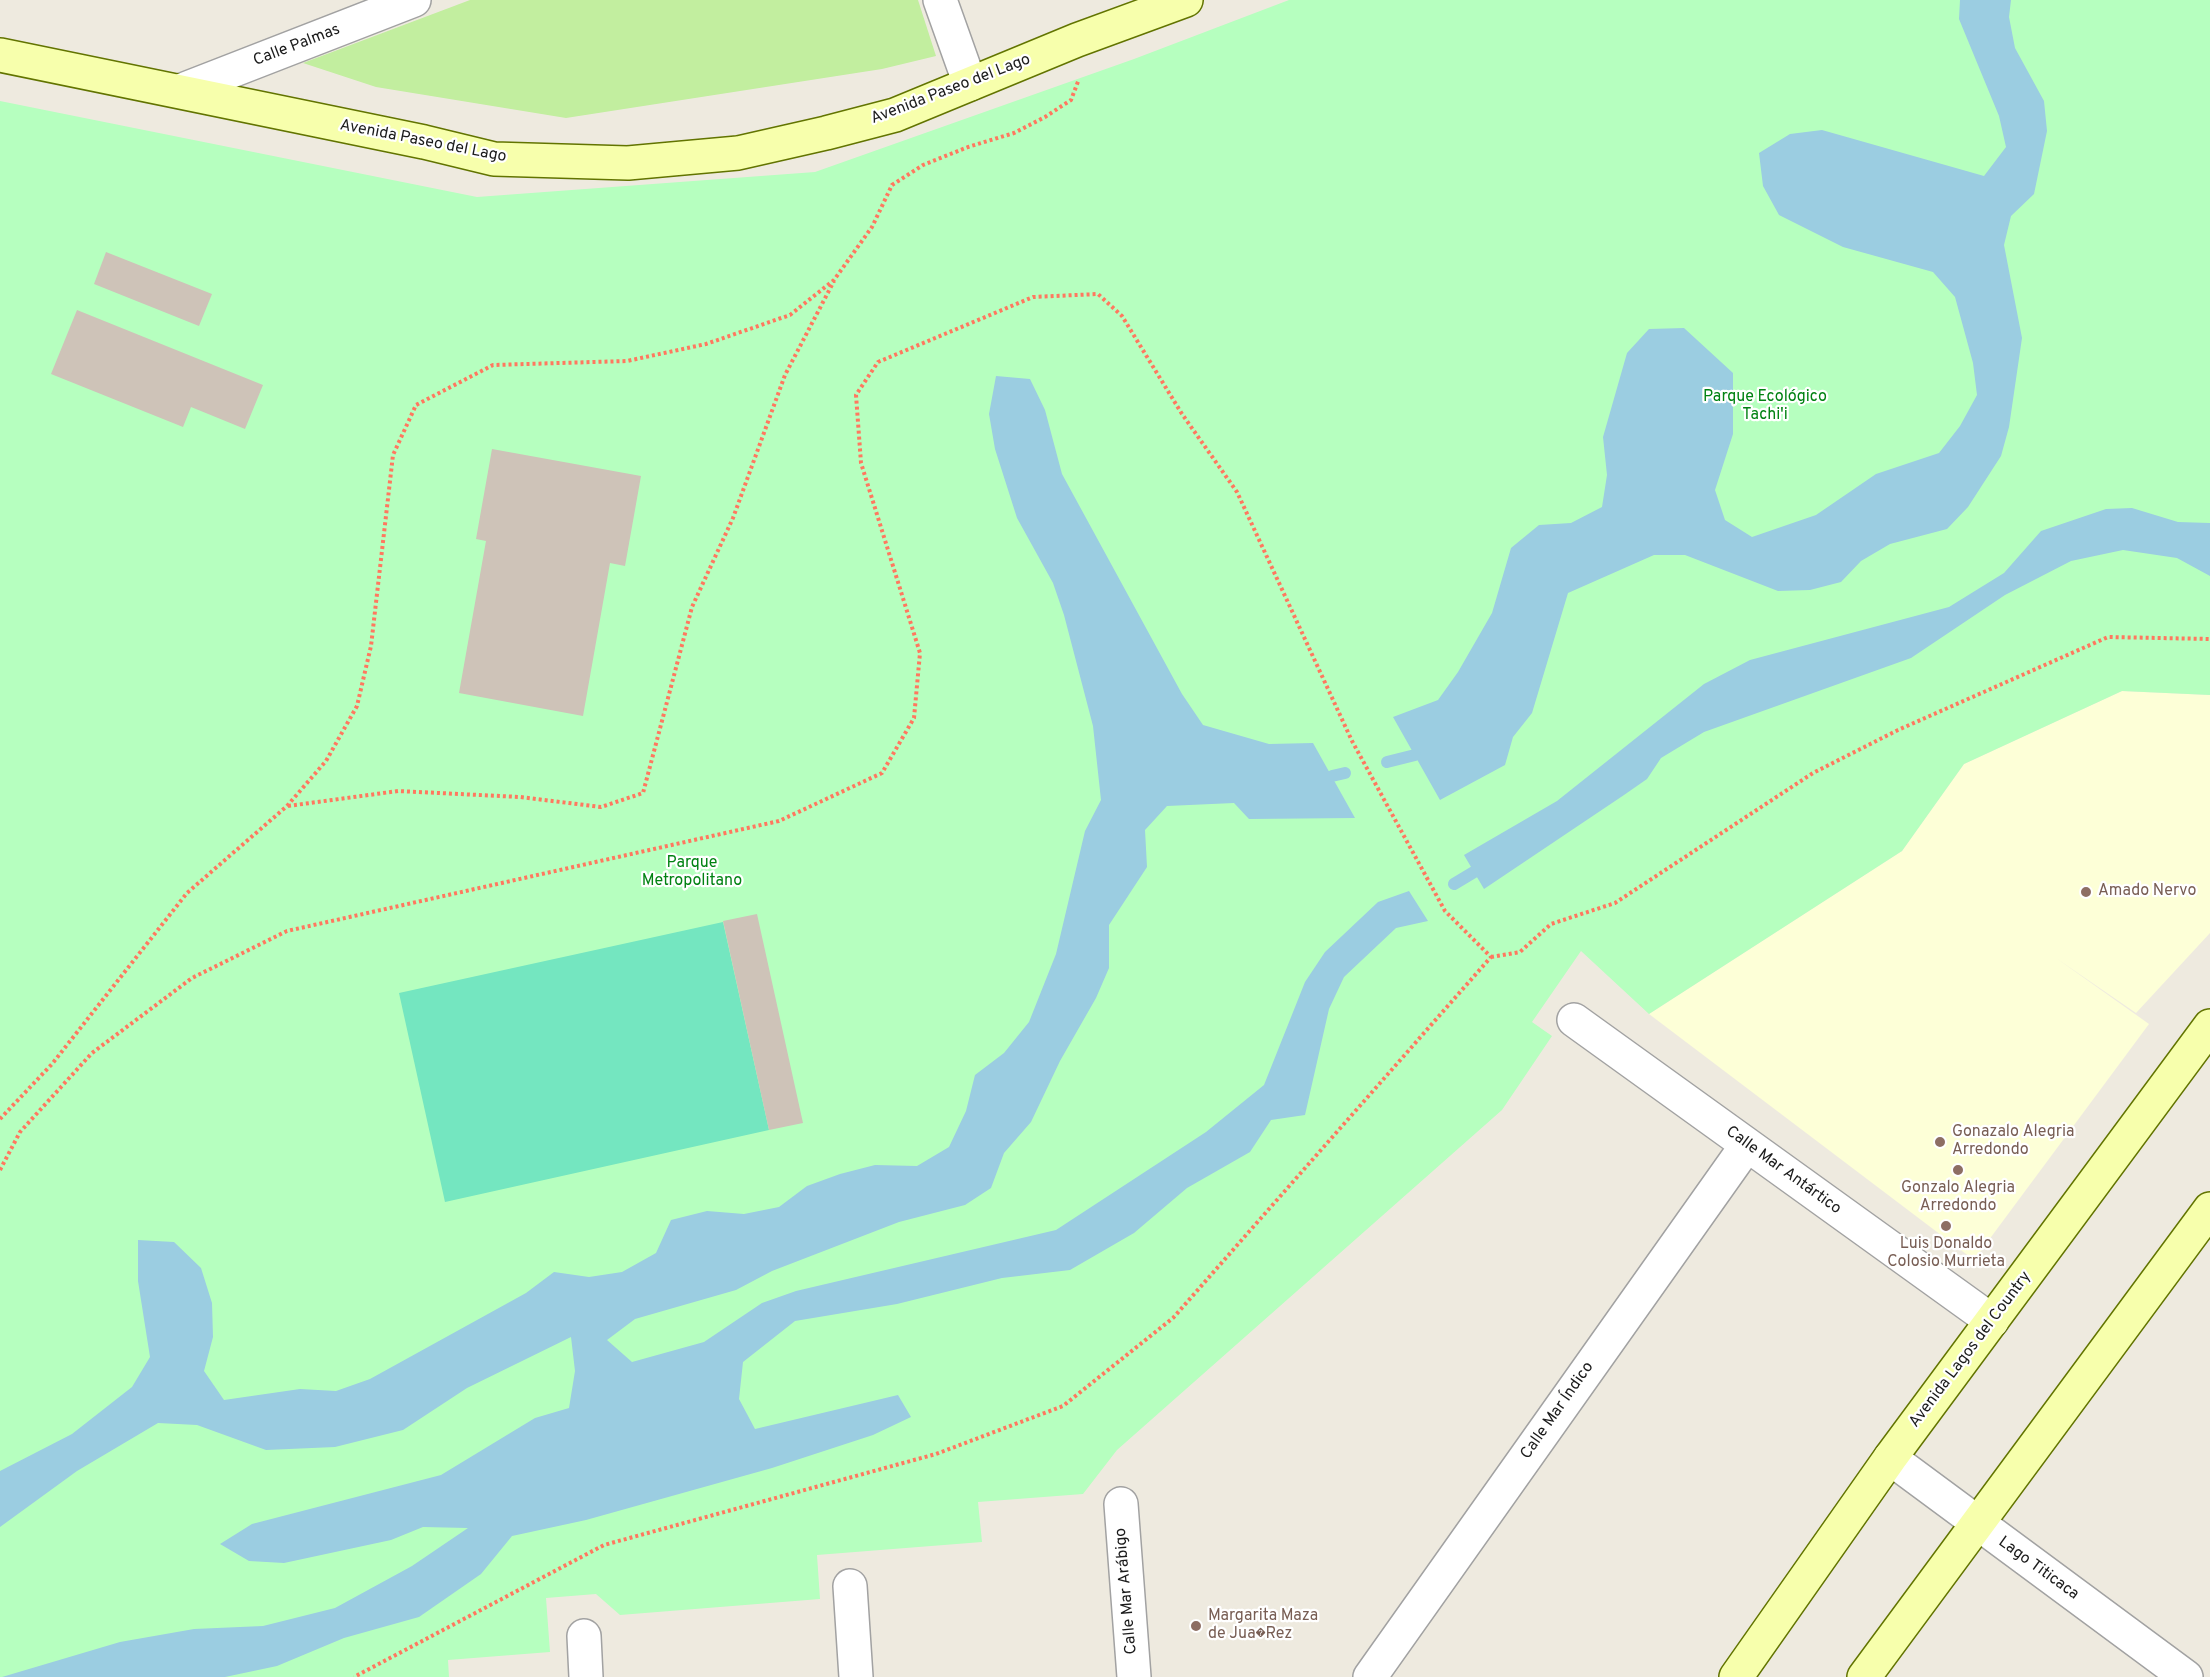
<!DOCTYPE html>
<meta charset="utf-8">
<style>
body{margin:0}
canvas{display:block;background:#eeeadf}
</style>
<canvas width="2210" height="1677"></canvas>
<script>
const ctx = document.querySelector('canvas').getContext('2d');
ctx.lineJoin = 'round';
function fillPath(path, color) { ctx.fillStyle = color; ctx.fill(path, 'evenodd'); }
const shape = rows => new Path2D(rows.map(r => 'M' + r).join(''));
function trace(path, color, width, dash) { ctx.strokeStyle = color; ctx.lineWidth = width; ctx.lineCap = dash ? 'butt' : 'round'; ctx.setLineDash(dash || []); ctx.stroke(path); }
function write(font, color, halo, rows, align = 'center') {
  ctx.font = font + ' Overpass,sans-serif'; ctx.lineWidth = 4.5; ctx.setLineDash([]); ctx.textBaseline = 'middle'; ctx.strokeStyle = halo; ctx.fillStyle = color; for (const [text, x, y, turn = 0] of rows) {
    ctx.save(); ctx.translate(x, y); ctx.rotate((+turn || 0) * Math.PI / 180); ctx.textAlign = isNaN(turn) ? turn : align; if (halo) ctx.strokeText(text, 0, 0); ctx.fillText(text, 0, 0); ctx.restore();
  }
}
fillPath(shape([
 [2122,691,2210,695,2210,933,2136,1013,2056,958,2149,1024,1974,1260,1649,1014,1902,851,1964,764]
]), '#fdffd7');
fillPath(shape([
 [470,0,918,0,936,56,882,69,566,118,376,87,303,63]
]), '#c2ee9f');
fillPath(shape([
 [1289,0,2210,0,2210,695,2122,691,1964,764,1902,851,1649,1014,1581,951,1532,1022,1552,1036,1502,1110,1117,1450,1083,1494,978,1502,982,1542,817,1555,820,1599,620,1615,596,1594,546,1598,550,1652,448,1660,449,1677,0,1677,0,101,477,197,815,172,1134,59]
]), '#b6ffbf');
fillPath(shape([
 [723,922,769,1130,445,1202,399,993]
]), '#74e6c0');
fillPath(shape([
 [1960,0,2011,0,2009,17,2015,48,2044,101,2047,131,2034,194,2011,216,2004,245,2022,338,2009,427,2001,456,1968,507,1947,529,1890,544,1861,561,1841,582,1810,590,1778,591,1685,555,1654,555,1568,593,1532,713,1513,737,1505,765,1440,800,1393,717,1438,700,1458,672,1492,613,1511,548,1539,525,1571,523,1602,507,1607,475,1603,437,1627,353,1649,329,1684,328,1733,373,1733,434,1715,490,1725,520,1752,537,1816,515,1876,474,1939,453,1960,426,1977,395,1973,363,1955,297,1933,272,1843,247,1779,215,1763,186,1759,153,1790,134,1822,130,1984,176,2006,147,1999,116,1959,19],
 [996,376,1030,379,1045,410,1062,474,1182,694,1203,725,1269,744,1313,743,1355,818,1249,819,1234,803,1167,806,1145,830,1147,867,1109,925,1109,968,1096,998,1060,1061,1031,1122,1004,1153,991,1188,965,1205,899,1222,772,1271,736,1290,635,1319,607,1340,632,1362,704,1342,762,1303,796,1291,1056,1230,1206,1132,1264,1085,1305,982,1325,952,1378,902,1409,891,1428,921,1396,928,1344,977,1329,1009,1305,1115,1271,1120,1250,1152,1187,1188,1134,1233,1070,1270,1002,1278,897,1304,795,1321,743,1362,739,1399,755,1429,898,1395,911,1417,873,1435,772,1468,586,1520,512,1536,481,1574,419,1617,344,1638,277,1666,225,1677,2,1677,120,1642,194,1629,263,1626,335,1608,412,1566,468,1528,423,1527,391,1540,284,1563,249,1561,220,1544,252,1524,441,1475,535,1418,569,1408,575,1371,571,1337,467,1388,403,1430,335,1447,266,1450,197,1425,158,1423,77,1471,0,1527,0,1471,72,1434,132,1387,150,1357,138,1281,138,1240,174,1242,201,1268,212,1303,213,1337,204,1371,224,1400,300,1389,336,1391,370,1379,526,1293,554,1272,589,1277,622,1272,656,1253,671,1220,707,1211,744,1214,779,1207,807,1186,840,1174,875,1165,917,1166,949,1147,966,1111,975,1075,1004,1053,1029,1022,1056,954,1085,831,1101,800,1093,726,1064,615,1053,583,1017,518,995,449,989,414],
 [2132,508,2178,522,2210,523,2210,576,2177,558,2123,550,2071,561,2005,595,1911,658,1704,732,1661,758,1647,779,1624,795,1484,889,1464,855,1557,801,1704,684,1750,660,1949,607,2004,573,2041,531,2106,509]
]), '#9bcde1');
trace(shape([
 [1387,762,1415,755],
 [1332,776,1345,773],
 [1454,884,1474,872]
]), '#9bcde1', 12);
fillPath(shape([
 [106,252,212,294,199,326,94,284],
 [77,310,263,385,245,429,191,407,183,427,51,374],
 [492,449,641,476,625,566,610,563,583,716,459,693,486,541,476,539],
 [757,914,803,1123,769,1130,723,921]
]), '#cec3b8');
const street = shape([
 [940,0,970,84],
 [180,91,414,0],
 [1574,1020,1992,1321],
 [1890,1458,2186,1677],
 [1121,1504,1134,1677],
 [850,1586,856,1677],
 [584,1636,586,1677],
 [1370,1677,1747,1145]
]);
const secondary = shape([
 [0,55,424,142,494,159,628,163,738,153,826,133,895,115,1077,40,1186,0],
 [1736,1677,1890,1458,2210,1026],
 [1864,1677,2210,1209]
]);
trace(street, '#a2a2a2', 36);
trace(secondary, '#627400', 36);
trace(shape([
 [288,806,398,791,520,797,601,807,643,793,692,607,733,518,785,375,834,281],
 [1491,957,1520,952,1551,924,1615,903,1813,773,1898,730,2108,637,2210,639],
 [0,1119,52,1064,187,893,287,806,326,761,357,706,371,646,393,455,416,405,493,365,627,361,706,344,790,315,834,280,872,227,892,185,923,165,968,147,1014,133,1045,117,1071,100,1079,79],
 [0,1170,20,1132,92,1053,192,978,287,931,779,821,882,773,914,718,920,653,861,463,856,395,878,362,1033,297,1098,294,1122,316,1182,414,1237,492,1352,741,1445,911,1491,957,1173,1318,1063,1406,936,1454,604,1545,354,1677]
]), '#ff785f', 4, [3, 3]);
trace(street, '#fff', 33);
trace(secondary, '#f7ffac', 33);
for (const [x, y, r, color] of [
 [2086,892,6,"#8d6e63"],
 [1940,1142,6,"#8d6e63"],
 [1958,1170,6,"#8d6e63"],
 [1946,1226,6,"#8d6e63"],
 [1196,1626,6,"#8d6e63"]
]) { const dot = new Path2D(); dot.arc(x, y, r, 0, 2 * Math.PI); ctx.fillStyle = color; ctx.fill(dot); trace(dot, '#fff', 2); }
write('16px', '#1b1b1b', '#fff', [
 ["Calle Palmas",297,46,-21],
 ["Avenida Paseo del Lago",951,90,-21],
 ["Avenida Paseo del Lago",423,142,11],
 ["Calle Mar Antártico",1783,1171,36],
 ["Avenida Lagos del Country",1971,1350,-53],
 ["Calle Mar Índico",1558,1411,-55],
 ["Lago Titicaca",2038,1569,36],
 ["Calle Mar Arábigo",1127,1591,-95]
]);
write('16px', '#018212', '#fff', [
 ["Parque Ecológico",1765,398],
 ["Tachi'i",1765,416],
 ["Parque",692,864],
 ["Metropolitano",692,882]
]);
write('16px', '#785e54', '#fff', [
 ["Amado Nervo",2098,892],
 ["Gonazalo Alegria",1952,1133],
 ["Arredondo",1952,1151],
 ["Gonzalo Alegria",1958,1189,"center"],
 ["Arredondo",1958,1207,"center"],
 ["Luis Donaldo",1946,1245,"center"],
 ["Colosio Murrieta",1946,1263,"center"],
 ["Margarita Maza",1208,1617],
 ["de Jua�Rez",1208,1635]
], 'left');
</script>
